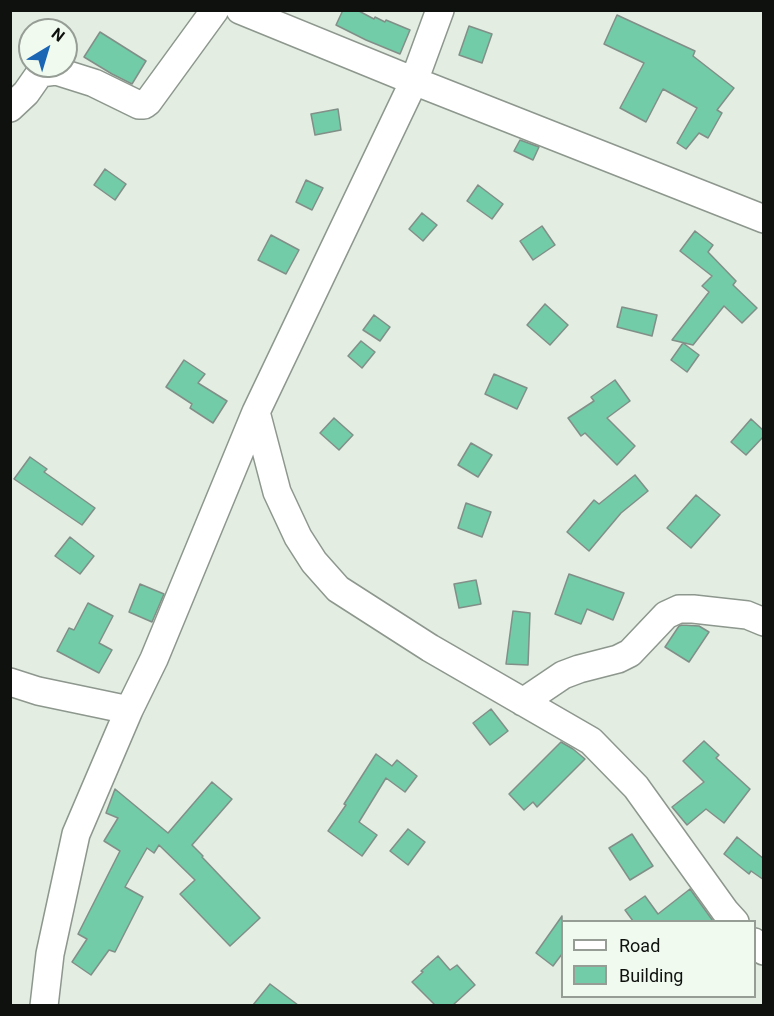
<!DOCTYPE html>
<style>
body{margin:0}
#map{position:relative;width:774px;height:1016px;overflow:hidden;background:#e3ede2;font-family:Roboto,sans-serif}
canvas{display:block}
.frame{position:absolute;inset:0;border:12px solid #0e110e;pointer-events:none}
.legend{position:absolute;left:561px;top:920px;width:195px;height:78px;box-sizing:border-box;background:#f0faef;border:2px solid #969d95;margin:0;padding:8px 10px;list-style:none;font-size:18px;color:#0e110e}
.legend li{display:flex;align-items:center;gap:12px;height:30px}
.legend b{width:30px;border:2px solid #969d95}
.north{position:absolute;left:18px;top:18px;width:60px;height:60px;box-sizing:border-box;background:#f0faef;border:2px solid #969d95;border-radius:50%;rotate:38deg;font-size:16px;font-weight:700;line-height:24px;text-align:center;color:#0e110e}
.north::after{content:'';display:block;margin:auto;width:21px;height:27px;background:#1b65b5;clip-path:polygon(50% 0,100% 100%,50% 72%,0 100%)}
</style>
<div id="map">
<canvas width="774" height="1016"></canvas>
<div class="frame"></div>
<ul class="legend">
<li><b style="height:8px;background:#fff"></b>Road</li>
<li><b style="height:16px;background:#71cca7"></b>Building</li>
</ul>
<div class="north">N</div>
</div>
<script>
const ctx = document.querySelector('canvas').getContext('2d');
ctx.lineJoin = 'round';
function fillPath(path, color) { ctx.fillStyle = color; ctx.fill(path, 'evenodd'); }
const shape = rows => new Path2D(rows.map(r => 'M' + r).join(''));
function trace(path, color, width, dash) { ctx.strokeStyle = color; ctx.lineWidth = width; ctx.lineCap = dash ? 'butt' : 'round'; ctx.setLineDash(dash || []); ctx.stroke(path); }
const building = shape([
 [343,10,357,10,374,19,375,17,385,22,386,20,410,30,400,54,366,40,336,25,343,10],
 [617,15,695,51,693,56,734,88,717,110,722,113,708,138,699,133,686,149,677,143,697,108,663,89,646,122,620,108,644,63,604,44,617,15],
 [469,26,492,34,482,63,459,55,469,26],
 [100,32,146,61,132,84,112,74,84,57,100,32],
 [338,109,341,130,315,135,311,114,338,109],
 [520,140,539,147,533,160,514,151,520,140],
 [105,169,126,184,115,200,94,185,105,169],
 [306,180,323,188,312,210,296,202,306,180],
 [478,185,503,204,492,219,467,201,478,185],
 [422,213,437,225,423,241,409,229,422,213],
 [542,226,555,245,533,260,520,241,542,226],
 [695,231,713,245,708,252,736,281,733,285,757,308,742,323,724,306,693,345,672,340,709,292,702,286,712,276,680,251,695,231],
 [271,235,299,250,286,274,258,260,271,235],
 [545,304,568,325,550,345,527,325,545,304],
 [622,307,657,315,652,336,617,327,622,307],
 [374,315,390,327,380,341,363,330,374,315],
 [361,341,375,352,362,368,348,356,361,341],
 [683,343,699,355,687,372,671,360,683,343],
 [184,360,205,374,198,383,227,401,213,423,190,408,192,404,166,387,184,360],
 [494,374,527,388,517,409,485,394,494,374],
 [615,380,630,401,607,418,635,446,617,465,585,433,581,436,568,418,594,401,591,397,615,380],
 [334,418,353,435,339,450,320,433,334,418],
 [751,419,764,431,764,436,746,455,731,442,751,419],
 [471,443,492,455,478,477,458,465,471,443],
 [30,457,47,469,44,472,95,508,82,525,14,479,30,457],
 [635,475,648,491,621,513,589,551,567,532,594,500,599,504,635,475],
 [696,495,720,515,691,548,667,528,696,495],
 [466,503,491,512,482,537,458,528,466,503],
 [70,537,94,556,80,574,55,556,70,537],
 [569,574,624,593,613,620,587,609,581,624,555,614,569,574],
 [476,580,481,604,459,608,454,584,476,580],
 [140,584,164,594,152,622,129,612,140,584],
 [88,603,113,616,99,643,112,650,99,673,57,651,69,628,74,630,88,603],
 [513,611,530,613,528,665,506,664,513,611],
 [682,625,699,626,709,632,689,662,665,647,679,626,682,625],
 [491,709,508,731,490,745,473,723,491,709],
 [704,741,719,755,716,758,750,789,724,823,706,809,687,825,672,807,704,782,683,761,704,741],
 [561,742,573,749,585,759,537,807,533,802,524,810,509,794,561,742],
 [376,754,392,766,397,760,417,776,405,792,386,778,359,822,377,835,362,856,328,831,346,805,344,804,376,754],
 [212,782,232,799,192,845,203,856,202,857,260,918,230,946,180,894,195,880,159,845,154,853,147,848,125,887,143,897,115,952,109,950,91,975,72,962,87,939,78,934,120,851,104,841,118,818,106,813,115,789,168,833,212,782],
 [408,829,425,842,408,865,390,851,408,829],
 [632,834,653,866,630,880,609,848,632,834],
 [737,837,764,859,764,880,751,871,749,874,724,854,737,837],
 [690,889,713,921,633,921,625,910,645,896,658,914,690,889],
 [562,916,562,954,553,966,536,953,562,916],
 [438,956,450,970,457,965,475,985,453,1005,435,1005,412,982,423,972,421,971,438,956],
 [270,984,298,1005,253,1005,270,984]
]);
fillPath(building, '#71cca7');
trace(building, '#818f88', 1.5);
const street = shape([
 [240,10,414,81,764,219],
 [10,108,26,93,40,73,56,71,94,83,139,105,144,105,148,102,215,10],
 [256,412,277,492,298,537,314,562,338,589,430,648,591,741,636,787,725,911,735,922],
 [10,682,38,691,129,710],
 [523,702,563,675,579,669,618,659,630,653,666,615,679,609,693,609,747,615,764,622],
 [754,942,764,951],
 [44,1006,50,954,76,834,129,710,154,659,256,412,414,81,440,10]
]);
trace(street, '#8d978d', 30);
trace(street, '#fff', 27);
</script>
